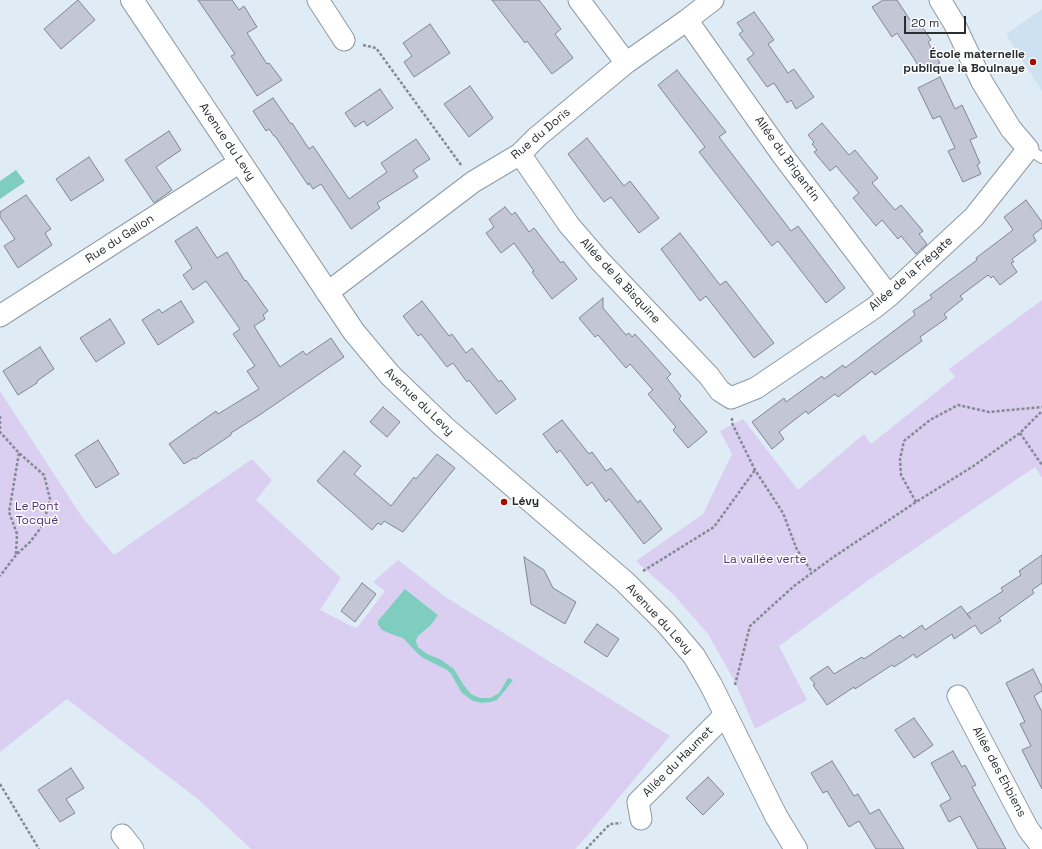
<!DOCTYPE html>
<meta charset="utf-8">
<style>
body{margin:0}
#map{position:relative;width:1042px;height:849px;overflow:hidden;background:#dfecf6;font-family:"Space Grotesk",sans-serif}
canvas{display:block}
.scale{position:absolute;left:904px;top:16px;width:62px;height:18px;box-sizing:border-box;border:2px solid #292e32;border-top:0;padding-left:5px;font-size:12px;line-height:14px;white-space:nowrap;color:#292e32;-webkit-text-stroke:3px #fff;paint-order:stroke}
</style>
<div id="map">
<canvas width="1042" height="849"></canvas>
<div class="scale">20 m</div>
</div>
<script>
const ctx = document.querySelector('canvas').getContext('2d');
ctx.lineJoin = 'round';
function fillPath(path, color) { ctx.fillStyle = color; ctx.fill(path, 'evenodd'); }
const shape = rows => new Path2D(rows.map(r => 'M' + r).join(''));
function trace(path, color, width, dash) { ctx.strokeStyle = color; ctx.lineWidth = width; ctx.lineCap = dash ? 'butt' : 'round'; ctx.setLineDash(dash || []); ctx.stroke(path); }
function write(font, color, halo, rows, align = 'center') {
  ctx.font = font + ' "Space Grotesk",sans-serif'; ctx.lineWidth = 3; ctx.setLineDash([]); ctx.textBaseline = 'middle'; ctx.strokeStyle = halo; ctx.fillStyle = color; for (const [text, x, y, turn = 0] of rows) {
    ctx.save(); ctx.translate(x, y); ctx.rotate((+turn || 0) * Math.PI / 180); ctx.textAlign = isNaN(turn) ? turn : align; if (halo) ctx.strokeText(text, 0, 0); ctx.fillText(text, 0, 0); ctx.restore();
  }
}
fillPath(shape([
 [1042,9,1042,91,1006,34]
]), '#cde1f0');
fillPath(shape([
 [1042,300,1042,478,1035,467,870,579,779,646,807,700,755,729,735,682,708,634,674,595,636,561,703,514,732,454,720,431,743,419,798,490,864,434,871,444,955,377,949,369],
 [0,391,82,517,114,555,252,459,272,480,256,500,341,578,320,610,351,626,357,628,385,591,373,582,398,560,447,598,670,736,588,835,575,849,251,849,198,799,67,699,0,752],
 [406,589,438,615,431,625,418,636,416,641,418,647,427,654,440,659,454,669,463,684,471,694,480,698,490,698,499,693,508,678,512,680,503,693,497,700,491,702,481,703,473,701,447,670,423,658,416,652,403,638]
]), '#dacef1');
fillPath(shape([
 [16,170,25,182,0,199,0,181],
 [405,589,438,615,431,625,418,636,416,641,418,647,427,654,440,659,454,669,463,684,471,694,480,698,490,698,499,693,508,678,513,680,503,693,497,700,491,702,481,703,473,701,462,693,451,674,447,670,423,658,416,652,403,638,394,635,382,630,378,624,378,621]
]), '#7ecdbf');
const building = shape([
 [78,0,95,20,61,49,44,29,78,0],
 [198,0,232,0,239,10,244,6,257,27,247,33,267,64,269,63,282,80,257,96,231,56,235,54,198,0],
 [492,0,539,0,561,29,555,34,573,58,552,74,527,41,525,43,492,0],
 [883,0,897,0,912,23,918,20,931,40,928,42,940,63,922,73,915,60,897,33,892,37,872,7,883,0],
 [754,12,774,40,768,44,788,73,794,69,814,97,796,109,791,100,787,103,774,83,767,87,747,59,754,54,739,34,743,31,737,23,754,12],
 [430,24,450,53,414,77,404,62,412,56,403,43,430,24],
 [677,70,726,132,719,137,791,231,798,226,845,288,826,303,778,241,772,246,699,152,705,147,658,85,677,70],
 [940,77,955,109,962,105,977,137,970,140,980,163,977,165,981,174,963,182,948,151,955,148,940,116,933,119,918,88,940,77],
 [470,86,493,118,469,137,444,104,470,86],
 [380,89,393,108,367,126,364,121,355,127,345,113,380,89],
 [273,98,291,124,292,123,309,149,313,146,349,199,387,172,381,163,416,139,430,159,413,170,418,177,377,203,380,208,351,229,321,184,313,189,309,183,308,185,275,136,274,136,269,129,266,131,253,111,273,98],
 [822,123,849,155,855,150,878,178,872,183,895,210,901,205,923,231,919,234,927,244,916,254,901,236,898,239,882,220,876,226,853,198,859,193,836,166,830,171,814,152,817,150,812,144,814,142,808,135,822,123],
 [169,131,181,150,156,167,172,190,154,203,125,160,169,131],
 [587,138,624,186,630,181,659,218,639,233,611,197,604,202,568,154,587,138],
 [89,157,104,180,71,201,56,179,89,157],
 [26,195,51,229,45,233,52,245,18,268,4,246,15,239,0,217,0,212,26,195],
 [1026,200,1042,222,1042,228,1033,235,1036,241,1012,259,1014,262,1011,263,1017,272,1000,285,993,276,991,278,988,275,960,296,963,299,944,314,947,318,920,337,922,341,875,375,872,371,838,397,835,394,808,414,806,411,779,432,784,439,772,449,752,422,784,398,786,402,822,376,824,379,843,365,845,368,915,315,913,311,932,298,930,295,977,260,976,258,1013,230,1004,217,1026,200],
 [505,207,512,215,515,212,529,232,534,228,561,263,563,261,577,279,552,299,532,272,534,271,514,243,501,253,486,233,494,227,489,219,505,207],
 [197,227,217,258,227,252,245,281,246,280,268,311,263,315,265,319,254,326,280,367,303,351,306,355,331,338,344,357,261,414,231,433,231,435,195,459,194,458,184,464,169,444,216,411,218,414,259,389,247,371,255,366,233,334,240,329,206,281,193,290,183,275,192,268,175,241,197,227],
 [680,233,720,285,726,281,774,343,754,358,706,296,700,301,661,249,680,233],
 [603,298,603,308,626,335,629,333,632,337,635,334,671,374,667,378,681,396,679,399,707,432,688,448,673,430,676,427,648,394,653,390,630,364,626,368,598,335,595,337,579,318,603,298],
 [181,301,194,322,158,345,142,320,159,309,162,313,181,301],
 [422,301,449,336,452,334,466,353,472,348,499,382,501,380,516,399,496,414,469,380,467,382,453,363,447,367,421,334,418,336,403,316,422,301],
 [110,319,125,343,96,362,80,338,110,319],
 [40,347,54,369,37,381,37,383,18,395,3,371,40,347],
 [383,407,400,422,387,437,370,422,383,407],
 [562,420,589,454,592,452,606,471,611,468,638,503,640,500,662,529,644,544,609,499,606,502,592,482,587,486,560,450,557,453,543,434,562,420],
 [98,440,119,474,96,488,75,455,98,440],
 [344,451,361,466,354,474,391,506,414,477,416,479,437,454,455,468,403,532,384,521,381,525,378,523,372,530,317,481,344,451],
 [1042,555,1042,583,1032,590,1034,593,999,618,1001,621,981,634,975,625,954,639,952,634,916,658,914,654,894,667,892,665,855,689,854,687,827,705,813,685,815,684,810,678,828,666,834,674,862,657,864,659,900,635,903,638,922,625,925,630,961,606,971,619,967,614,1003,591,1001,588,1021,575,1019,571,1042,555],
 [524,557,544,570,553,588,576,602,565,624,531,604,524,557],
 [362,583,376,594,355,622,341,611,362,583],
 [597,624,619,639,607,657,584,642,597,624],
 [1033,669,1042,687,1042,691,1034,696,1042,712,1042,789,1022,750,1031,746,1020,724,1025,722,1006,683,1033,669],
 [914,718,933,745,914,758,895,730,914,718],
 [953,751,962,767,965,765,976,785,972,787,1006,849,978,849,960,816,949,822,940,805,951,799,931,763,953,751],
 [832,761,854,796,858,794,870,814,879,809,904,849,876,849,859,821,849,827,827,791,823,793,811,773,832,761],
 [71,768,84,788,66,799,75,813,60,822,38,790,71,768],
 [708,777,724,794,703,815,686,798,708,777]
]);
fillPath(building, '#c3c7d5');
trace(building, '#818592', 1);
const lane = shape([
 [1028,149,1042,158]
]);
const street = shape([
 [318,0,344,40],
 [579,0,626,63],
 [687,20,783,156,889,296],
 [520,154,569,225,600,261,709,376,720,391,731,398,756,388,874,308,889,296,974,217,1028,149,1011,129,982,82,954,23,940,0],
 [327,293,473,182,520,154,537,137,626,63,687,20,713,0],
 [0,316,240,162],
 [958,696,1028,829,1042,847],
 [641,819,638,802,726,714],
 [122,835,133,849]
]);
const secondary = shape([
 [132,0,354,332,390,375,443,426,625,582,666,623,694,656,711,685,776,816,796,849]
]);
trace(lane, '#8e9aa4', 12);
trace(street, '#8e9aa4', 23);
trace(secondary, '#8e9aa4', 24);
trace(shape([
 [363,45,376,48,461,165],
 [0,416,0,432,19,453,44,475,50,499,43,525,30,542,16,555,0,576],
 [732,418,732,423,755,470,783,513,797,550,812,572],
 [1020,433,1042,465],
 [916,502,901,475,900,459,904,441,930,420,958,405,989,412,1042,407],
 [16,554,17,534,9,512,19,453],
 [643,571,714,527,755,470],
 [735,685,750,626,794,586,832,558,916,502,972,467,1020,433,1042,411],
 [0,784,39,849],
 [586,849,610,824,621,823]
]), '#828b92', 2.5, [3, 2]);
trace(lane, '#fff', 10);
trace(street, '#fff', 21);
trace(secondary, '#fff', 22);
for (const [x, y, r, color] of [
 [1033,62,4,"#a30e00"],
 [504,502,4,"#a30e00"]
]) { const dot = new Path2D(); dot.arc(x, y, r, 0, 2 * Math.PI); ctx.fillStyle = color; ctx.fill(dot); trace(dot, '#fff', 1.5); }
write('bold 12px', '#292e32', '#fff', [
 ["École maternelle",1025,55],
 ["publique la Boulnaye",1025,69],
 ["Lévy",512,502,"left"]
], 'right');
write('12px', '#292e32', '#fff', [
 ["Rue du Doris",541,134,-40],
 ["Avenue du Levy",227,142,56],
 ["Allée du Brigantin",787,159,54],
 ["Rue du Galion",120,239,-33],
 ["Allée de la Frégate",911,274,-41],
 ["Allée de la Bisquine",620,281,47],
 ["Avenue du Levy",419,402,44],
 ["Avenue du Levy",659,619,47],
 ["Allée du Haumet",678,762,-45],
 ["Allée des Ehbiens",999,772,62]
]);
write('12px', '#503376', '#fff', [
 ["Le Pont",37,507],
 ["Tocqué",37,521],
 ["La vallée verte",765,560]
]);
</script>
